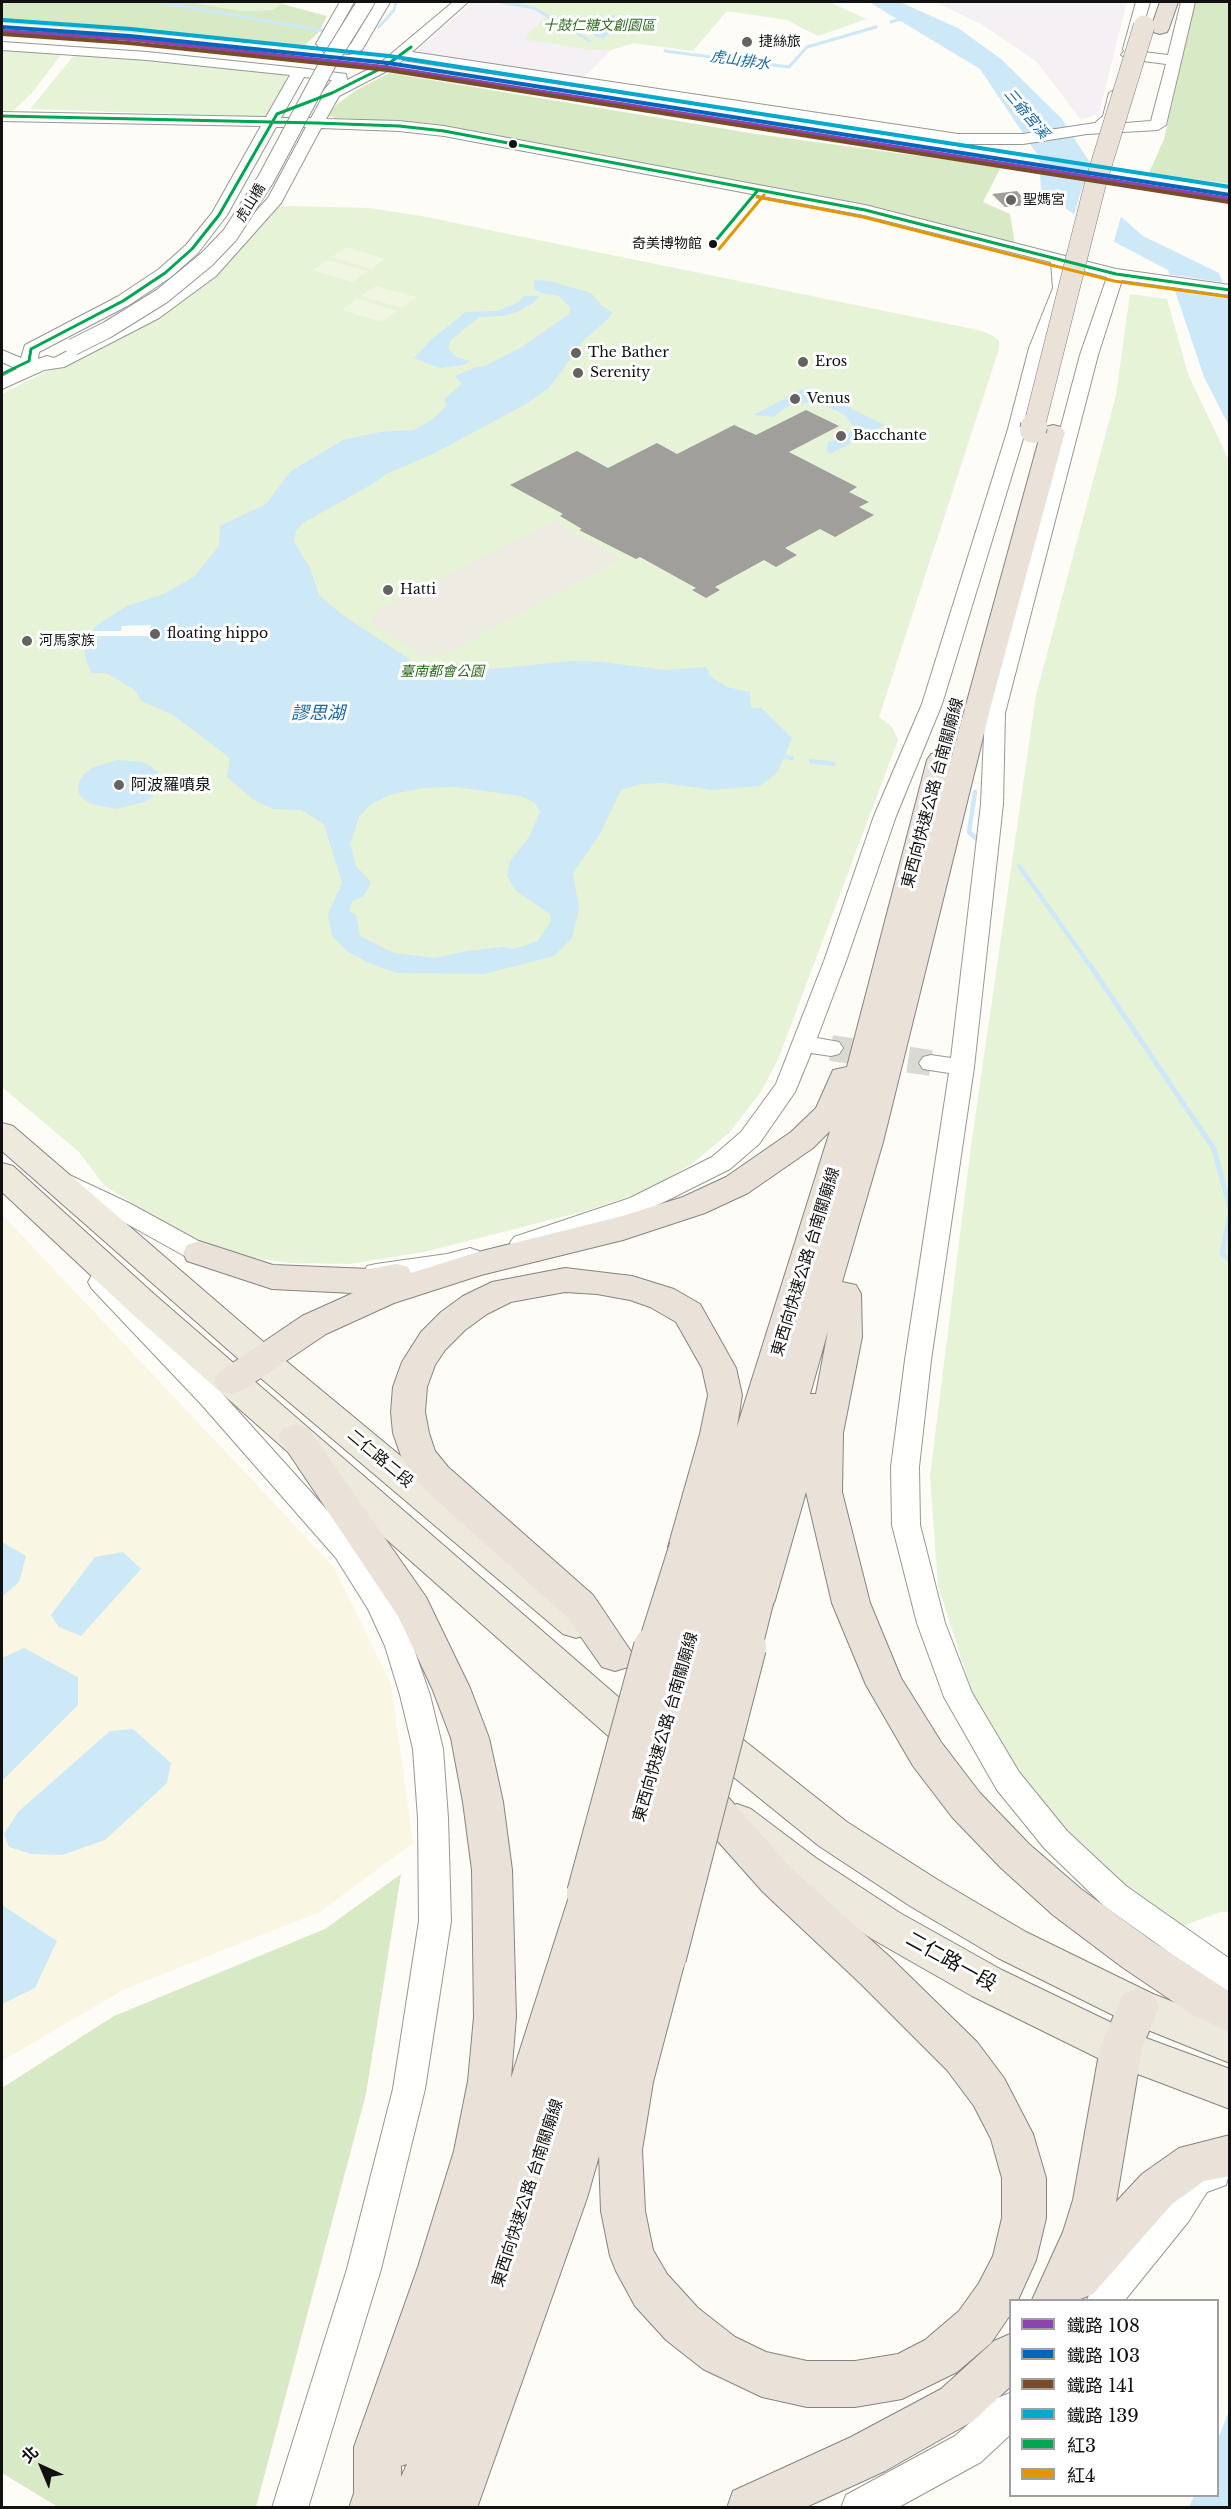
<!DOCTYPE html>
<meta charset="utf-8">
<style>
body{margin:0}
#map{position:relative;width:1231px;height:2509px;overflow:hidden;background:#fdfcf7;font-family:"Libre Baskerville","Noto Sans TC",serif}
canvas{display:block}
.frame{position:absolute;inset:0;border:3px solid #111;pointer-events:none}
.legend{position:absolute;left:1009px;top:2299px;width:210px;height:198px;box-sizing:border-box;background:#fff;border:2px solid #a0a0a0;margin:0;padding:8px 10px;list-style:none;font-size:18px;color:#111}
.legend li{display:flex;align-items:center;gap:12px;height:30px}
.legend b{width:30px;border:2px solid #a0a0a0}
.north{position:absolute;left:12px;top:2437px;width:60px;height:60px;-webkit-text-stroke:4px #fff;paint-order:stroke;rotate:316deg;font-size:16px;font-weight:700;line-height:24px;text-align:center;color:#111}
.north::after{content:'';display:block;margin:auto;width:21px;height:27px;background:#111;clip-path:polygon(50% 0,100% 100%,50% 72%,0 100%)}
</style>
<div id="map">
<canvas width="1231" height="2509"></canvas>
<div class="frame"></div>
<ul class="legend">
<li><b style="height:8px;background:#8e44ad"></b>鐵路 108</li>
<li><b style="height:8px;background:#0065bd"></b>鐵路 103</li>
<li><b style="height:8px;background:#7a4b2a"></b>鐵路 141</li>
<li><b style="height:8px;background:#00a9ce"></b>鐵路 139</li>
<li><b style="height:8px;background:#00a651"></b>紅3</li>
<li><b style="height:8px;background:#e09702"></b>紅4</li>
</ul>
<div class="north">北</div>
</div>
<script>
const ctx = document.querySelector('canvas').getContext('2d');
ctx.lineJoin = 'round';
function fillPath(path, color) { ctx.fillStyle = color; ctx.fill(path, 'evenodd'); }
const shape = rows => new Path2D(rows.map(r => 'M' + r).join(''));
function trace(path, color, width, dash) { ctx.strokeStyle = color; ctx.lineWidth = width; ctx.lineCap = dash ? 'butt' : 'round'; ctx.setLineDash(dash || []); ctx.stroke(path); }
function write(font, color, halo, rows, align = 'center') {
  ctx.font = font + ' "Libre Baskerville","Noto Sans TC",serif'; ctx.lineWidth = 6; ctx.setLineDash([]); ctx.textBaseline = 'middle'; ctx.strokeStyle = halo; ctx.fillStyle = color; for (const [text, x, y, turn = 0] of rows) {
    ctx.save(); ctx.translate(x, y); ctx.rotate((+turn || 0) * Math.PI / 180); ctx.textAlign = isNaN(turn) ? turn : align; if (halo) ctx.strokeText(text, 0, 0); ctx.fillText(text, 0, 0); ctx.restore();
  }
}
fillPath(shape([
 [473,2,829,2,866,19,818,36,787,20,726,11,693,51,634,43,611,50,572,89,403,62],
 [935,2,1127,2,1099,113,1081,120,1037,62,981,24]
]), '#f5f0f3');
fillPath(shape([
 [2,1214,334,1567,391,1684,413,1843,320,1912,123,1990,2,2061]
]), '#f9f7e4');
fillPath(shape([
 [189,2,286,2,272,10,243,11],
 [510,2,829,2,866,19,818,36,787,20,727,11,693,51,634,43,611,50,591,50,523,39,545,18,537,7],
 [2,50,63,52,32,93,13,111,2,111],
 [76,53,143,59,288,74,270,117,30,109],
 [293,206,369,208,421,216,978,330,992,335,999,341,999,349,879,717,892,727,898,740,779,1057,761,1092,729,1133,693,1163,648,1190,589,1210,424,1252,350,1264,290,1263,254,1258,220,1248,168,1226,104,1185,79,1152,2,1087,2,394,150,319,267,213,279,207],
 [1130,294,1167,299,1188,374,1230,463,1230,1912,1220,1912,1177,1928,1073,1843,1014,1775,978,1710,938,1586,930,1476,971,1146,1036,695,1116,395]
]), '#e7f3d7');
fillPath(shape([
 [2,2,189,2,243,11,272,10,282,4,327,16,319,32,304,46,2,23],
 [1195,2,1229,2,1229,184,1149,173,1164,139],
 [389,73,756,134,1001,167,983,202,1010,214,1015,244,857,203,427,123,335,118,328,115,336,105,355,91],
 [401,1874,366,2094,256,2507,58,2507,2,2473,2,2088,114,2016,325,1929]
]), '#d8eac5');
fillPath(shape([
 [346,247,385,259,371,269,332,257],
 [328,260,367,271,353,282,313,270],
 [376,286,416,297,402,308,361,296],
 [357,299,397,311,382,322,342,310]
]), '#f0f6e1');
fillPath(shape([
 [554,521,621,559,446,653,425,657,370,623,377,610]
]), '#edebe2');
fillPath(shape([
 [869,2,900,2,958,28,1001,59,1061,118,1091,164,1092,191,1143,236,1219,273,1229,297,1229,426,1204,377,1168,270,1103,236,1041,190,1039,157,980,69],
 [614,15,618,25,604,38,596,37,588,28,595,19],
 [534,280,550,281,591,293,602,306,612,312,609,318,585,339,549,388,526,404,433,454,386,474,376,482,303,523,296,531,294,542,310,568,319,595,341,614,415,663,436,668,470,671,571,661,602,662,666,670,706,667,711,677,727,687,750,692,751,708,761,708,792,738,777,773,760,786,712,790,664,783,641,784,621,790,600,834,573,873,579,909,572,938,554,956,484,974,397,973,371,964,348,952,332,936,328,914,342,883,324,824,301,810,273,809,254,800,227,777,230,758,173,715,141,701,135,690,106,673,91,673,85,655,85,639,97,625,127,606,164,594,195,576,219,546,220,526,266,504,291,471,343,440,380,432,414,430,430,421,447,406,444,399,462,384,455,376,476,367,485,366,520,348,569,314,571,308,559,296,541,293,534,289],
 [456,787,521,796,535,803,540,812,529,837,510,861,507,875,515,890,550,914,551,921,538,941,514,949,503,947,467,951,435,958,394,953,360,936,356,915,349,911,352,901,364,896,371,882,356,866,350,844,359,817,370,805,389,795,423,788],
 [524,296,539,296,533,303,517,312,503,316,479,317,451,340,448,348,456,357,470,361,464,365,439,368,414,358,433,338,466,312,497,311,519,302],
 [807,387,885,425,830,454,826,450,828,442,848,435,853,427,846,416,837,411,825,406,805,403,790,405,773,417,753,415],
 [118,760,142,762,152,767,158,773,161,780,159,788,153,796,144,802,117,809,91,804,82,798,78,791,79,782,84,774,93,767],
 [2,1542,26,1556,19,1582,2,1597],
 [123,1552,141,1569,81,1636,59,1627,51,1615,95,1557],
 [24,1648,78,1677,78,1705,2,1781,2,1658],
 [133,1729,171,1763,167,1783,105,1840,62,1855,31,1854,9,1847,4,1834,18,1812,110,1731],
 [2,1905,57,1941,35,1988,2,2004],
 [1229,2411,1229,2507,1189,2507,1194,2496,1218,2496,1218,2439]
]), '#cde8f7');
fillPath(shape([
 [1083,184,1095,185,1095,190,1122,213,1113,245,1073,218],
 [1166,274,1226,283,1229,299,1172,291],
 [151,625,149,636,90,636,91,631,121,631,122,626]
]), '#fdfcf7');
trace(shape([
 [158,2,325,31],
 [500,2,534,8,590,41],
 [891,22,904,18],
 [379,27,394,10,396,2],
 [665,51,789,67,807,47,876,27]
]), '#cde8f7', 3);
trace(shape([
 [777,755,792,758],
 [811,761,833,764],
 [975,792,969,832,978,840],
 [1019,866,1091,967]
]), '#cde8f7', 4.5);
trace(shape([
 [1090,965,1214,1149,1230,1208],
 [1230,1214,1222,1254,1230,1260]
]), '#cde8f7', 5);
fillPath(shape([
 [1017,191,1029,205,1005,207,992,194],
 [806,410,839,426,789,452,857,487,849,492,869,502,859,507,874,515,835,537,820,529,785,548,797,555,776,567,764,560,715,587,720,590,706,598,692,590,696,588,640,557,636,559,579,530,582,529,560,516,563,514,510,485,577,451,608,468,657,443,677,454,734,425,756,435]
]), '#a19f9c');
trace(shape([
 [831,1048,931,1063]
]), '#dad9d4', 26, [26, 13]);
const minor = shape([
 [340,2,354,2,331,43,347,45,351,44,376,2,390,2,362,50,349,54,324,52,316,44,340,2],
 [453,2,468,2,412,52,958,134,1023,134,1095,123,1103,116,1109,93,1117,88,1125,93,1118,117,1112,124,1151,121,1166,64,1128,59,1121,55,1124,51,1123,49,1136,2,1150,2,1136,51,1168,55,1181,2,1195,2,1166,125,1158,130,1087,134,1023,144,958,144,403,60,389,70,339,96,326,119,399,121,444,126,865,205,1116,269,1230,285,1230,295,1122,280,1098,355,1005,713,1003,804,974,1067,931,1360,919,1467,920,1525,945,1623,972,1693,1019,1772,1067,1831,1126,1886,1230,1959,1230,1992,1219,1988,1104,1906,1045,1849,997,1790,944,1697,917,1623,892,1525,891,1467,905,1360,949,1073,923,1069,919,1063,923,1057,931,1055,951,1058,981,804,985,713,1080,355,1107,277,1068,267,1069,288,1047,348,1026,429,942,704,896,816,846,961,817,1038,839,1042,843,1048,839,1054,831,1056,811,1053,795,1092,759,1144,730,1169,648,1210,523,1252,514,1249,510,1243,514,1237,630,1198,712,1157,741,1132,776,1084,824,961,874,816,922,704,1008,429,1029,348,1053,288,1051,262,864,215,444,136,399,131,321,128,281,203,216,276,159,318,64,367,44,370,2,389,2,377,17,369,2,362,2,350,21,358,25,345,117,297,159,269,186,245,212,213,261,126,2,121,2,112,266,117,290,75,147,60,2,50,2,42,147,52,299,68,346,74,347,80,379,64,453,2],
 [304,77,332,80,320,95,322,98,311,118,281,118,304,77],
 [276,127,306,127,268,198,204,268,147,310,54,358,47,356,38,359,39,352,129,305,171,277,198,253,227,215,276,127],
 [63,1172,129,1203,206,1245,227,1251,231,1257,227,1263,218,1266,190,1259,111,1215,54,1187,51,1181,54,1175,63,1172],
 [470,1248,479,1251,483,1257,479,1263,447,1272,376,1282,367,1280,363,1273,367,1266,376,1264,447,1254,470,1248],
 [101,1273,110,1275,219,1390,356,1542,390,1596,413,1646,430,1695,443,1749,448,1818,451,1921,425,2089,381,2269,308,2508,272,2508,347,2269,393,2089,419,1921,418,1818,413,1749,400,1695,385,1646,368,1609,336,1558,201,1404,92,1289,88,1282,92,1275,101,1273],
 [1214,2158,1226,2163,1230,2171,1226,2185,1207,2192,1188,2222,1125,2300,1087,2300,1092,2288,1164,2198,1184,2169,1214,2158],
 [1010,2393,1010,2435,981,2462,897,2508,841,2508,846,2495,955,2436,997,2398,1010,2393]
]);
const major = shape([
 [2,1123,13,1126,274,1351,589,1612,595,1623,589,1634,576,1638,563,1634,250,1369,2,1151,2,1123],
 [2,1163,13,1166,154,1294,661,1734,666,1746,661,1758,647,1762,633,1758,130,1312,2,1192,2,1163],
 [703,1714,717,1719,847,1822,938,1880,1026,1932,1153,1994,1230,2024,1230,2063,1123,2020,998,1958,910,1906,819,1846,689,1741,684,1730,689,1719,703,1714],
 [737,1804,751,1809,816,1858,900,1913,1002,1970,1135,2034,1230,2069,1230,2109,1106,2062,972,1996,872,1939,788,1882,723,1833,717,1821,723,1809,737,1804]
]);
const highway = shape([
 [1160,2,1178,2,1169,28,1167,32,1160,34,1153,32,1151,28,1160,2],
 [1053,425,1061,427,1065,432,990,709,883,1142,842,1282,856,1285,861,1294,862,1337,843,1433,842,1492,870,1603,901,1678,941,1742,980,1793,1029,1844,1081,1889,1152,1941,1230,1992,1230,2032,1196,2017,1122,1967,1053,1915,1001,1868,952,1817,913,1766,866,1685,832,1603,806,1492,775,1600,770,1611,757,1615,744,1611,739,1598,723,1594,718,1584,719,1578,711,1581,698,1576,693,1566,695,1558,686,1561,673,1557,668,1547,700,1434,708,1395,702,1368,676,1322,650,1307,630,1300,597,1294,565,1292,511,1302,487,1314,465,1330,445,1350,435,1365,427,1387,425,1412,429,1433,435,1451,448,1467,593,1595,634,1656,628,1667,615,1671,602,1667,567,1617,422,1487,401,1456,393,1433,391,1412,393,1387,402,1362,421,1332,441,1312,463,1296,492,1282,565,1268,632,1276,674,1289,700,1304,736,1368,742,1395,737,1427,830,1131,813,1148,748,1193,705,1213,623,1240,481,1275,394,1303,326,1334,243,1390,231,1394,219,1390,214,1381,219,1372,302,1316,353,1293,272,1289,187,1261,183,1253,187,1245,199,1241,273,1265,370,1269,396,1264,408,1267,411,1273,478,1252,619,1217,683,1197,726,1177,791,1132,816,1108,833,1070,847,1067,927,760,931,754,941,752,952,756,1041,432,1045,427,1053,425],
 [828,1331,816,1394,810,1394,828,1331],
 [296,1424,308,1428,426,1597,470,1688,489,1738,503,1802,512,1870,516,2017,511,2078,574,1881,588,1876,602,1881,608,1894,607,1899,613,1897,627,1902,633,1915,632,1921,639,1918,653,1923,659,1936,658,1941,665,1939,680,1944,686,1957,653,2082,642,2150,645,2211,653,2250,667,2274,698,2308,735,2337,766,2352,807,2361,855,2361,898,2354,925,2340,959,2311,979,2283,993,2256,1002,2218,1002,2178,991,2139,974,2106,947,2070,860,1983,763,1892,683,1802,677,1790,683,1778,697,1773,711,1778,791,1868,890,1957,977,2042,1004,2078,1033,2134,1046,2178,1046,2218,1036,2260,1018,2300,1010,2300,1010,2315,991,2343,957,2372,902,2399,855,2407,807,2407,762,2397,703,2369,666,2340,635,2306,616,2271,610,2256,601,2211,599,2156,587,2198,477,2508,349,2508,354,2493,354,2447,418,2267,454,2151,468,2081,474,2017,472,1870,463,1802,451,1738,432,1688,398,1616,278,1437,284,1428,296,1424],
 [407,2464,401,2477,401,2466,407,2464],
 [1138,1988,1153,1994,1159,2007,1142,2048,1116,2202,1142,2174,1179,2148,1230,2135,1230,2176,1204,2181,1172,2204,1093,2294,1078,2300,1032,2300,1063,2232,1073,2200,1100,2048,1123,1994,1138,1988],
 [1010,2334,1010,2387,973,2421,885,2471,804,2508,727,2508,733,2491,851,2437,941,2389,994,2341,1010,2334]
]);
trace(minor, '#979795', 2);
trace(major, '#858482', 2);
trace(highway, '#858482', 2);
fillPath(minor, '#fffffe');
fillPath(major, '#ede9dc');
fillPath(highway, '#eae1d8');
const minorBridge = shape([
 [73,347,107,330,162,296,207,259,230,235,266,179,328,63,366,2]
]);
const highwayBridgeFar3 = shape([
 [1034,427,1095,185,1144,26]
]);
const highwayBridgeFar2 = shape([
 [1033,430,1034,426]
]);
const highwayBridgeFar1 = shape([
 [654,1648,686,1547],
 [688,1648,711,1566],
 [718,1648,736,1584],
 [745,1648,757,1600]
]);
const highwayBridge = shape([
 [588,1894,655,1647],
 [613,1915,688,1647],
 [639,1936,719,1647],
 [665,1957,745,1647]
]);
trace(minorBridge, '#979795', 18, []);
trace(highwayBridgeFar3, '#858482', 22, []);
trace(highwayBridgeFar2, '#858482', 28, []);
trace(highwayBridgeFar1, '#858482', 35, []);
trace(highwayBridge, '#858482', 44, []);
trace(minorBridge, '#fffffe', 16);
trace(highwayBridgeFar3, '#eae1d8', 21);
trace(highwayBridgeFar2, '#eae1d8', 26);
trace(highwayBridgeFar1, '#eae1d8', 33);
trace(highwayBridge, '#eae1d8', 42);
trace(shape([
 [2,116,317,123,399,126,444,131,865,210,1116,274,1230,290],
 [713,244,758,190],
 [2,374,29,361,31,349,123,301,165,273,192,249,219,215,277,114,332,93,384,67,411,47]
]), '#00a651', 3);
trace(shape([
 [757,197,863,217,1114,281,1229,297],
 [719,249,764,195]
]), '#e09702', 3);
trace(shape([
 [2,31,129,39,384,67,1230,199]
]), '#8e44ad', 4);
trace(shape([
 [2,27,130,36,388,63,1230,195]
]), '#0065bd', 4);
trace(shape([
 [2,34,129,43,387,70,1229,202]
]), '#7a4b2a', 4);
trace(shape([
 [3,20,131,29,389,56,1230,187]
]), '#00a9ce', 4);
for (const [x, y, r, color] of [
 [747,42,6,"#646362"],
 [513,144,5,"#111"],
 [1011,200,6,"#646362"],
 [713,244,5,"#111"],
 [576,353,6,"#646362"],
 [803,362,6,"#646362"],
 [578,373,6,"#646362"],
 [795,399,6,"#646362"],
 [841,436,6,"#646362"],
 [388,590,6,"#646362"],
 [155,634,6,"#646362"],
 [27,641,6,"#646362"],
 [119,785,6,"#646362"]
]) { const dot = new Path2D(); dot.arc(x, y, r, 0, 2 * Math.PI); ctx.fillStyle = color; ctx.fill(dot); trace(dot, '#fff', 2); }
write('italic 14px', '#2f6b1f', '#fff', [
 ["十鼓仁糖文創園區",599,26],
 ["臺南都會公園",442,672]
]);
write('14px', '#111', '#fff', [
 ["捷絲旅",759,42],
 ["聖媽宮",1023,200],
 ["The Bather",588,353],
 ["Eros",815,362],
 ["Serenity",590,373],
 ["Venus",807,399],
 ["Bacchante",853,436],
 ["Hatti",400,590],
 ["floating hippo",167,634],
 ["河馬家族",39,641]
], 'left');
write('14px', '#111', '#fff', [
 ["虎山橋",251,203,-58]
]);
write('14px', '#111', '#fff', [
 ["奇美博物館",702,244]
], 'right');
write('italic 15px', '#1768a6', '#fff', [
 ["虎山排水",740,61,8],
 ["三爺宮溪",1026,114,50]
]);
write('16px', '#111', '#fff', [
 ["阿波羅噴泉",131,785]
], 'left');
write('16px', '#111', '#fff', [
 ["東西向快速公路 台南關廟線",933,793,-75],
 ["東西向快速公路 台南關廟線",806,1262,-73],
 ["二仁路二段",380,1459,40],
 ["東西向快速公路 台南關廟線",666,1727,-74],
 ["東西向快速公路 台南關廟線",528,2193,-72]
]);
write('italic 18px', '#1768a6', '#fff', [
 ["謬思湖",318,714]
]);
write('20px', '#111', '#fff', [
 ["二仁路一段",951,1962,29]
]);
</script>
